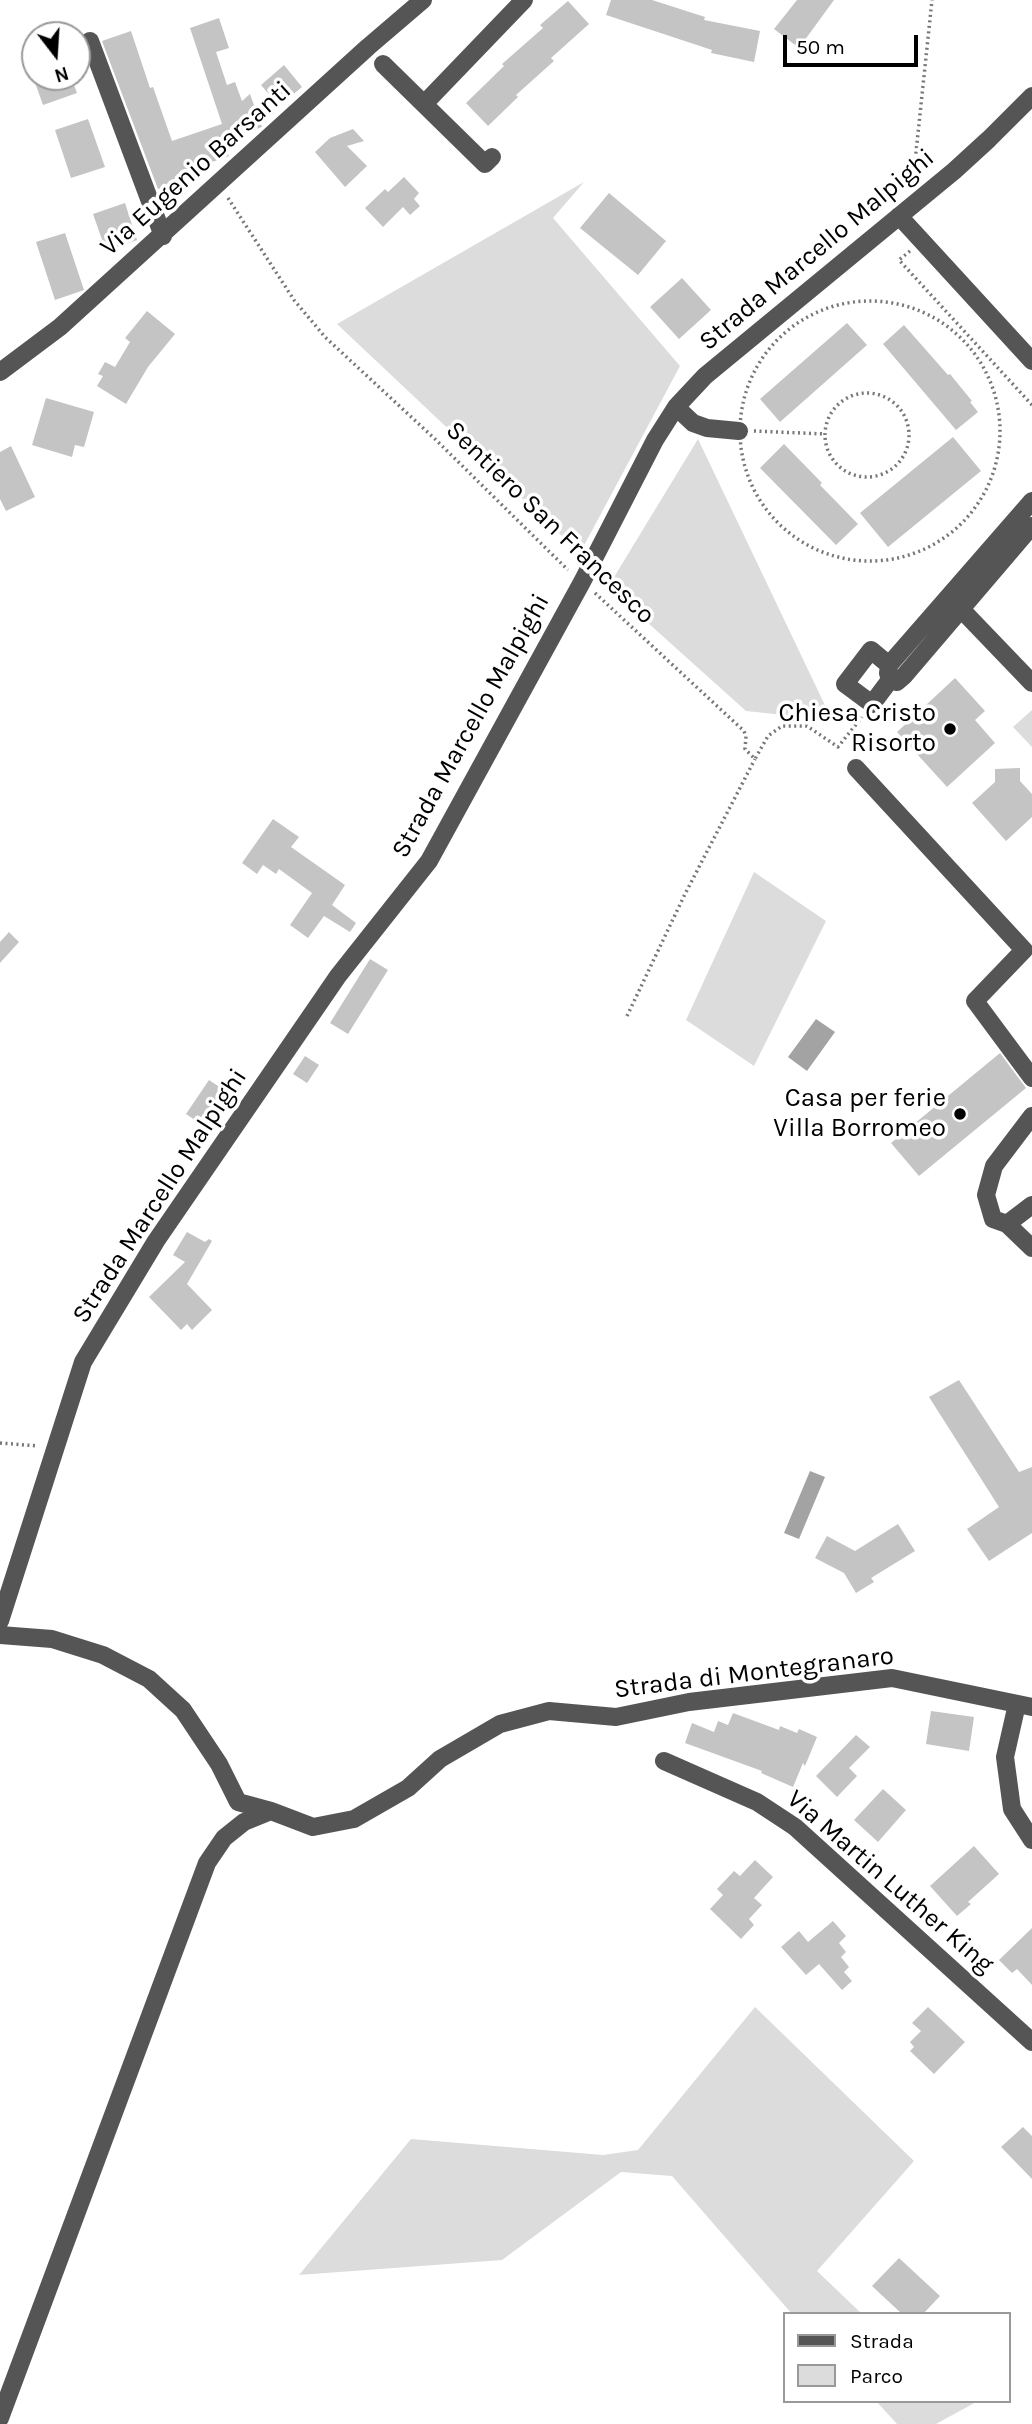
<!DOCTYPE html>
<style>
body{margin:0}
#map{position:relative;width:1032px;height:2424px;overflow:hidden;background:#fff;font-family:Karla,sans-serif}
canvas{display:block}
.legend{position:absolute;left:783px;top:2312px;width:228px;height:91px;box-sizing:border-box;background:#fff;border:2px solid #999;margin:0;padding:9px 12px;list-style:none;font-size:21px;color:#000}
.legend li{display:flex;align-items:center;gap:14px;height:35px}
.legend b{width:35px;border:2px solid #999}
.north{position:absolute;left:21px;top:21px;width:70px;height:70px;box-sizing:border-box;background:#fff;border:2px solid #999;border-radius:50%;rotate:163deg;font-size:19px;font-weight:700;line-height:28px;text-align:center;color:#000}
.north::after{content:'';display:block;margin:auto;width:24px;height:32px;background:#000;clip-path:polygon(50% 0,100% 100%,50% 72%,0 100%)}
.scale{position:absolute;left:783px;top:35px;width:135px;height:32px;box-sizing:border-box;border:4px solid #000;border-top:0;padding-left:9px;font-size:21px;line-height:24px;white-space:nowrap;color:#000;-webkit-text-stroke:5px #fff;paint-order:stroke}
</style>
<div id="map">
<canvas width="1032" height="2424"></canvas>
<ul class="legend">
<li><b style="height:9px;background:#555"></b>Strada</li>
<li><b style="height:19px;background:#dcdcdc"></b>Parco</li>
</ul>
<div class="north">N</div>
<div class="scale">50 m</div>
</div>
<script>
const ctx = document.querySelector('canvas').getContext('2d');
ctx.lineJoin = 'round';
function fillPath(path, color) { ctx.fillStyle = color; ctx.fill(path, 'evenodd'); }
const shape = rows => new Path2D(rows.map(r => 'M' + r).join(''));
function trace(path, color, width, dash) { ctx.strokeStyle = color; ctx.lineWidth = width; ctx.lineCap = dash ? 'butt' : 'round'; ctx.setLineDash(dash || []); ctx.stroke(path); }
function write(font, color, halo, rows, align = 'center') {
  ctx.font = font + ' Karla,sans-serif'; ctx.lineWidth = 7; ctx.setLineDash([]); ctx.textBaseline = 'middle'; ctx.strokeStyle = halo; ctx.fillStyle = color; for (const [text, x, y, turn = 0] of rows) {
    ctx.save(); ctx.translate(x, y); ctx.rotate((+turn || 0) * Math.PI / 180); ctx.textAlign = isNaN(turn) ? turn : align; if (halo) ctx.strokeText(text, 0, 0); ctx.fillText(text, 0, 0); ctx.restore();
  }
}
fillPath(shape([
 [584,182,553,218,680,366,580,553,337,324],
 [698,439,832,720,746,711,608,587],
 [1032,710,1032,747,1013,727],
 [754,872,826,921,754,1066,686,1020],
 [755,2007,914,2161,817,2271,862,2314,792,2314,672,2176,621,2172,502,2260,299,2275,411,2139,603,2155,638,2150],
 [876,2401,978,2401,936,2424,897,2424]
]), '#dcdcdc');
fillPath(shape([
 [816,1019,835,1032,807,1071,788,1057],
 [810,1471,825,1477,799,1539,784,1533]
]), '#a3a3a3');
fillPath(shape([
 [611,0,652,0,705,17,704,20,760,31,754,62,711,53,712,50,606,15],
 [797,0,834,0,799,48,774,29],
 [568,1,589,24,551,58,554,61,516,95,518,97,488,126,466,103,504,66,502,64,543,28,540,25],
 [219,18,229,48,216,52,227,85,235,82,242,101,250,94,262,127,223,140,229,156,181,173,184,180,158,189,102,41,131,31,150,88,153,87,172,141,222,124,190,28],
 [284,65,302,87,279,106,261,85],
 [33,77,71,77,77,93,43,105],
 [88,119,105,167,71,178,55,130],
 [353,129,364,141,347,146,367,166,345,187,315,152,330,138],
 [404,177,419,193,414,199,420,206,410,215,403,207,383,227,365,208,385,189,388,192],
 [609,193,666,241,638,275,580,228],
 [125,203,137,240,106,251,93,214],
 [65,233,84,290,55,300,36,242],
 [682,278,711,310,679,339,650,307],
 [147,311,175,334,148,367,126,404,97,386,103,376,98,374,105,362,115,367,130,342,125,338],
 [847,323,867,345,780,422,760,399],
 [904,325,948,375,950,374,972,401,970,402,978,412,956,430,883,344],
 [46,398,94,412,84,447,75,445,72,457,32,445],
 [953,437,981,471,888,547,860,513],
 [784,444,822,483,820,485,858,524,836,545,760,468],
 [11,446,35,497,6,511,0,499,0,452],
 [955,678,985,711,975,720,995,743,947,787,897,732],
 [1020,768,1020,781,1032,794,1032,817,1006,841,972,803,995,782,995,769],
 [273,819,299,837,291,847,345,885,332,905,356,923,350,932,324,916,308,938,290,925,312,893,279,869,276,874,263,865,257,874,242,863],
 [9,932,19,942,0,963,0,942],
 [370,959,388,970,348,1034,330,1023],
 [1000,1053,1026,1088,919,1176,891,1143],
 [305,1056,319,1065,307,1083,293,1074],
 [209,1080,230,1094,207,1128,186,1114],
 [187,1232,205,1242,209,1239,212,1241,187,1284,212,1310,192,1330,187,1324,181,1330,149,1297,185,1262,173,1255],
 [959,1380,1019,1472,1032,1467,1032,1533,989,1561,967,1529,999,1507,929,1397],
 [898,1524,915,1551,871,1578,874,1582,856,1593,844,1573,815,1558,827,1536,855,1551],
 [931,1711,974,1717,969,1751,926,1744],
 [733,1713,779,1730,780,1726,797,1733,799,1729,817,1737,805,1766,803,1763,793,1787,761,1773,762,1771,685,1743,692,1723,714,1732,718,1721,728,1725],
 [856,1735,870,1747,849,1768,857,1776,837,1797,816,1776],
 [883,1789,906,1810,878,1842,854,1820],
 [974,1846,999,1874,968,1902,971,1904,957,1916,930,1886],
 [755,1860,773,1877,754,1898,762,1905,749,1919,754,1925,741,1939,710,1909,723,1895,717,1889,734,1871,740,1876],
 [833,1921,846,1936,839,1943,846,1952,841,1957,849,1967,844,1972,852,1981,842,1990,819,1964,806,1975,781,1947,799,1931,808,1942],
 [1032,1928,1032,1985,1017,1969,1012,1973,999,1960],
 [928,2007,965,2042,934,2074,910,2051,914,2047,910,2042,921,2031,912,2023],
 [1023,2127,1032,2136,1032,2179,1001,2147],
 [899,2258,940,2296,923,2314,902,2314,872,2286]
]), '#c4c4c4');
trace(shape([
 [913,181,932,0],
 [228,198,294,300,325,337,435,439,568,570],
 [910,251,899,260,1032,405],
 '740 431a130 130 0 1 1 260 0a130 130 0 1 1-260 0Z',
 '825 435a42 42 0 1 1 84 0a42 42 0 1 1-84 0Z',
 [754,431,825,434],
 [595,593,744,731,746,736,745,749,755,759,768,736,782,726,807,726,838,747,862,717],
 [627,1016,685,894,755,759],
 [0,1443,38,1446]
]), '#777', 3.5, [2, 3.5]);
trace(shape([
 [90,41,163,236],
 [383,64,485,164,492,157],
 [424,104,524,0],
 [899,216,1032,361],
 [0,372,60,327,368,47,423,0],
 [676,407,693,423,707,428,739,431],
 [1032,501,889,665,888,673,890,680,897,682,904,676,1032,526],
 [960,608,1032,683],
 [889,665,871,650,845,684,872,704,890,680],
 [856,768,1024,950,975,1001,1032,1078],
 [1032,1116,994,1166,986,1195,993,1219,1007,1224,1032,1248],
 [1007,1224,1032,1205],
 [0,1621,83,1362,156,1241,338,976,429,861,582,582,655,440,676,407,705,376,954,171,989,139,1032,96],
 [0,1635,52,1639,103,1655,149,1679,183,1710,219,1764,238,1802,271,1811,313,1827,354,1819,408,1788,440,1759,500,1724,549,1711,616,1717,689,1702,892,1678,1032,1707],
 [1017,1704,1005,1757,1012,1809,1032,1840],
 [664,1761,757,1802,795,1827,1032,2042],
 [0,2418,207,1863,224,1838,244,1822,271,1811]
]), '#555', 18);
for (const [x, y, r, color] of [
 [950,729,7,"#000"],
 [960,1114,7,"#000"]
]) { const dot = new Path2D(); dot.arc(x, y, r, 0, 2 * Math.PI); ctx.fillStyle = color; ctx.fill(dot); trace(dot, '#fff', 2.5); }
write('26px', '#000', '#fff', [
 ["Via Eugenio Barsanti",196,169,-42],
 ["Strada Marcello Malpighi",817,250,-40],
 ["Sentiero San Francesco",550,523,44],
 ["Strada Marcello Malpighi",471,726,-61],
 ["Strada Marcello Malpighi",160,1196,-57],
 ["Strada di Montegranaro",754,1673,-7],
 ["Via Martin Luther King",890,1882,41]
]);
write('26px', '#000', '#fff', [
 ["Chiesa Cristo",936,714],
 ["Risorto",936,744],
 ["Casa per ferie",946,1099],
 ["Villa Borromeo",946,1129]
], 'right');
</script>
